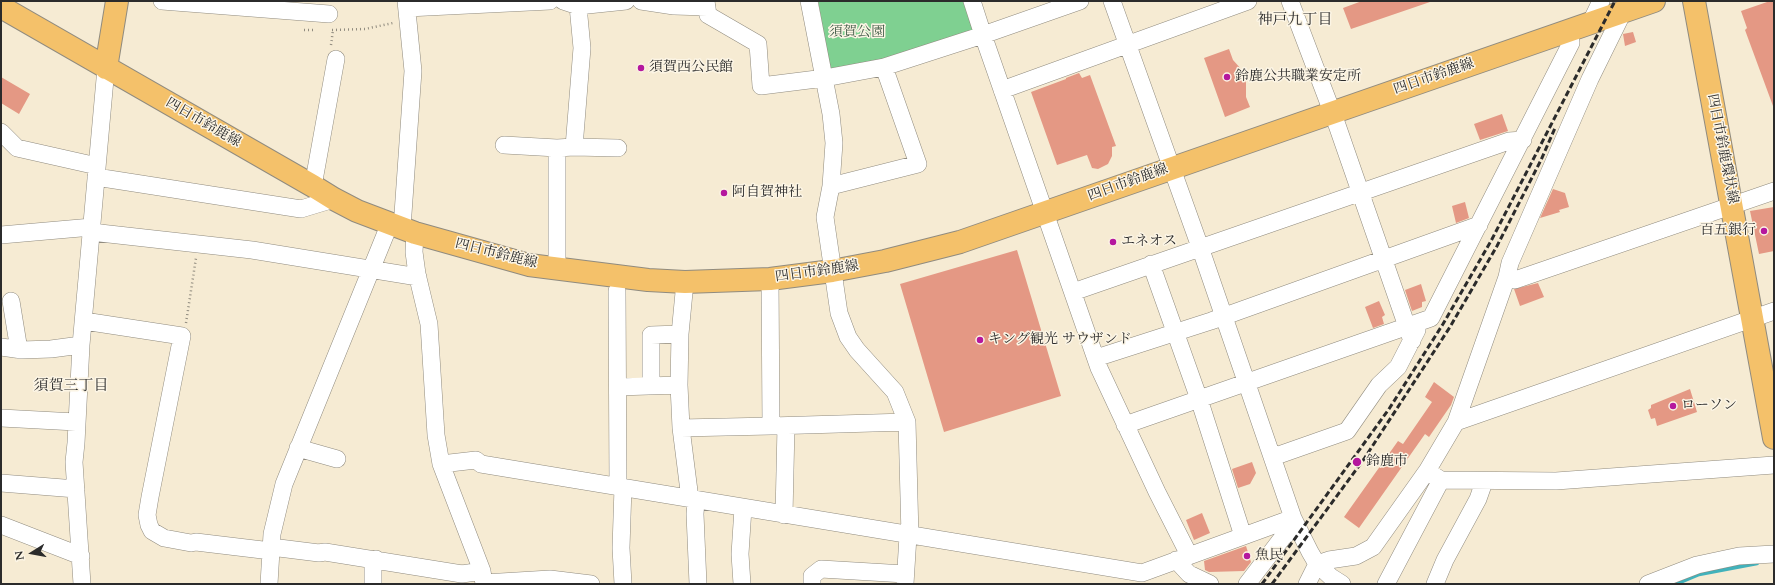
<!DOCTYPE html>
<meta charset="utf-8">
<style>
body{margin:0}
#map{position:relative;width:1775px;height:585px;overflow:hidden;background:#f6ebd3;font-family:Cardo,serif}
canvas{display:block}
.frame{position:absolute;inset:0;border:2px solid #2b2b2b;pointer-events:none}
.north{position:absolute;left:12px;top:533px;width:40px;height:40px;-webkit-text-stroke:3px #fcf5e5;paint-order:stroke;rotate:259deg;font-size:11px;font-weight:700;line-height:16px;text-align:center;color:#2b2b2b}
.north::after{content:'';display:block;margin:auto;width:14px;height:18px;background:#2b2b2b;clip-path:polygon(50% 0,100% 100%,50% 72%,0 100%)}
</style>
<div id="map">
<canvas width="1775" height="585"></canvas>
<div class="frame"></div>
<div class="north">N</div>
</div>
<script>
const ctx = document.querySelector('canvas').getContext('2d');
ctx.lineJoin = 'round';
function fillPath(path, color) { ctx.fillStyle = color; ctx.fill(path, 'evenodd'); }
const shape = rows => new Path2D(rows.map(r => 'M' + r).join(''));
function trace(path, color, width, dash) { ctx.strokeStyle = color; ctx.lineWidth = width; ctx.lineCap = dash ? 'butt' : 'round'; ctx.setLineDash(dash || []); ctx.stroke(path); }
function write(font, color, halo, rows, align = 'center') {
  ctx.font = font + ' Cardo,"Noto Serif JP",serif'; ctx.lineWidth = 3; ctx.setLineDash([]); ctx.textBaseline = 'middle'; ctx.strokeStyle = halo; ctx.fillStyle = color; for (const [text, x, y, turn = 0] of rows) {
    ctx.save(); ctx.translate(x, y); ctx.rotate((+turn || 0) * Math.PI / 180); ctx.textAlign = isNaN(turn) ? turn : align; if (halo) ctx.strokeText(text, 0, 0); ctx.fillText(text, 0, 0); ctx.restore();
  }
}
fillPath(shape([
 [818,1,967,1,975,26,972,34,897,57,833,71,829,65]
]), '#7fd091');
trace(shape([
 [1675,584,1699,574,1757,563]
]), '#42b2bb', 4.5);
fillPath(shape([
 [1362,1,1429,1,1430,2,1351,29,1343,8],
 [1770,1,1774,1,1774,106,1773,106,1745,30,1747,28,1741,11],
 [1633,32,1636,42,1625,46,1623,34],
 [1229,49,1233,60,1242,70,1246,83,1246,97,1250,107,1225,117,1204,58],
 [1079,73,1082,78,1090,75,1116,146,1112,147,1112,156,1108,164,1098,169,1092,168,1087,155,1057,165,1031,92,1066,79,1066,78],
 [1,77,30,94,19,114,1,103],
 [1502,114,1508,131,1480,140,1474,124],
 [1553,189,1565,193,1569,207,1559,210,1560,212,1540,218],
 [1465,202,1469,218,1456,223,1452,206],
 [1774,207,1774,251,1759,254,1750,211],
 [1017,250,1061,396,944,432,900,284],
 [1538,283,1544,297,1520,306,1514,289],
 [1421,284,1426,301,1422,302,1422,307,1412,311,1405,290],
 [1379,301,1385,315,1382,317,1384,324,1373,328,1365,307],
 [1434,382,1454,397,1451,405,1429,437,1425,434,1359,528,1344,517,1398,441,1403,444,1432,402,1425,397],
 [1690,389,1697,412,1657,426,1655,418,1651,419,1648,410,1651,408,1651,405],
 [1252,462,1256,473,1250,484,1238,488,1232,469],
 [1202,513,1210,533,1194,540,1186,520],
 [1246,546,1251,562,1244,571,1209,572,1205,570,1204,561]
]), '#e49884');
const minor = shape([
 [162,1,329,14],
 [563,1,578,6,626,1],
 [641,1,674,6,707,7],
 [706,1,708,15,758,44,761,86,825,78,884,67,983,35,1080,1],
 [809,1,831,114,834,143,831,186,825,217,839,313,848,337,857,350,895,392,907,422,910,536],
 [972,1,983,35,1099,368,1157,492,1189,555],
 [1112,1,1200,247,1293,518,1310,552,1317,564,1331,577,1342,584],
 [1290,1,1337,125,1412,341],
 [407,8,550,1],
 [1590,24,1601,1],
 [1002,90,1248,1],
 [1,132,17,148,97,166],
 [504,145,557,148],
 [574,147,618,148],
 [96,177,301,209,334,199],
 [313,186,336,59],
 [831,186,918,164,884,67],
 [402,228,413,71,406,1],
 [91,232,252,250,418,277],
 [415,233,414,252,417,274,429,324,436,435,441,464,482,571,484,584],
 [1,235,92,227],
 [1151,264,1199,399,1243,536],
 [557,268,557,148,574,147,582,48,578,6],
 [1507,277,1515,280,1774,191],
 [685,282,680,334,679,385,681,428,690,499],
 [617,291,618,487],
 [1073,292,1509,141,1523,140],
 [11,301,19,350],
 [84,321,182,336,150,497,147,515,149,525,152,531,164,538,191,543,196,542,271,551],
 [1,347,22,350,51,349,81,345],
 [1096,358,1211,321,1479,225],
 [651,385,651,335,680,334],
 [618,387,679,385],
 [1,418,76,422],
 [1456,422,1774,311],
 [1125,425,1431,318,1571,43,1570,31],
 [771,426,907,422],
 [681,428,771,426,770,279],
 [298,448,337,459],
 [1273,457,1347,431,1379,385,1398,367,1417,330],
 [441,464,476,460,481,464,1142,573,1293,518],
 [1427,471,1456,422,1507,277,1510,263,1590,79,1626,6],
 [1,483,76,489],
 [623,487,621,548,623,584],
 [696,500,695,514,698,584],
 [784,515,786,426],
 [1,525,81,556],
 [271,547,319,553,325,552,462,574,482,571],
 [1176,560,1189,574,1210,584],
 [484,583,550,579,591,584],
 [82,584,74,462,76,443,81,345,106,68],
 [269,584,272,534,284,484,390,223],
 [373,584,373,567,376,559],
 [742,584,740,554,743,508],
 [812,584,812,576,821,569,905,574],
 [905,584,908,536],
 [1247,584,1283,537,1297,526],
 [1307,584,1317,564,1329,560,1356,556,1373,547,1427,471,1441,480,1556,481,1774,465],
 [1386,584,1441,480],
 [1435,584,1445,560,1478,499,1484,482],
 [1648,584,1697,565,1739,556,1774,554]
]);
const major = shape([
 [1694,1,1774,438],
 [1,7,313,186,334,199,357,211,415,233,529,265,648,280,685,282,770,279,832,271,885,261,960,242,1654,1],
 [106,68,117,1]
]);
trace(minor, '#908b7f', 18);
trace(major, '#908b7f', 24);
trace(shape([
 [304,30,315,30],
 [332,30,365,29,393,23],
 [331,45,333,30],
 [186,323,196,258]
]), '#908b7f', 2.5, [1, 3]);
trace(minor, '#fff', 17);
trace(major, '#f4c16a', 22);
trace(shape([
 [1262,584,1389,409,1443,324,1491,241,1615,1],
 [1272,584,1364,459,1450,327,1497,246,1541,160,1555,128]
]), '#2b2b2b', 3, [6, 3]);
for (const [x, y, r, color] of [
 [641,68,4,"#b5179e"],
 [1227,77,4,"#b5179e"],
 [724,193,4,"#b5179e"],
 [1764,231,4,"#b5179e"],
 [1113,242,4,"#b5179e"],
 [980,340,4,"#b5179e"],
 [1673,406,4,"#b5179e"],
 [1357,462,5,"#b5179e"],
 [1247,556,4,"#b5179e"]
]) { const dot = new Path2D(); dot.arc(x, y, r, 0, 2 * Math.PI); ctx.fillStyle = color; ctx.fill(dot); trace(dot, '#fcf5e5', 1.5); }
write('14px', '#445d4a', '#fcf5e5', [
 ["須賀公園",857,33]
]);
write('14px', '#2b2b2b', '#fcf5e5', [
 ["須賀西公民館",649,68],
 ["鈴鹿公共職業安定所",1235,77],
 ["阿自賀神社",732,193],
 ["百五銀行",1756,231,"right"],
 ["エネオス",1121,242],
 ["キング観光 サウザンド",988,340],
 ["ローソン",1681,406],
 ["鈴鹿市",1366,462],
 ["魚民",1255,556]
], 'left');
write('14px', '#2b2b2b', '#fcf5e5', [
 ["四日市鈴鹿線",1434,77,-19],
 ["四日市鈴鹿線",203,123,30],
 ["四日市鈴鹿環状線",1722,149,79],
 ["四日市鈴鹿線",1128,183,-20],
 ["四日市鈴鹿線",496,254,14],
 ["四日市鈴鹿線",817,272,-8]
]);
write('15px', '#2b2b2b', '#fcf5e5', [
 ["神戸九丁目",1295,21],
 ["須賀三丁目",71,387]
]);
</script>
